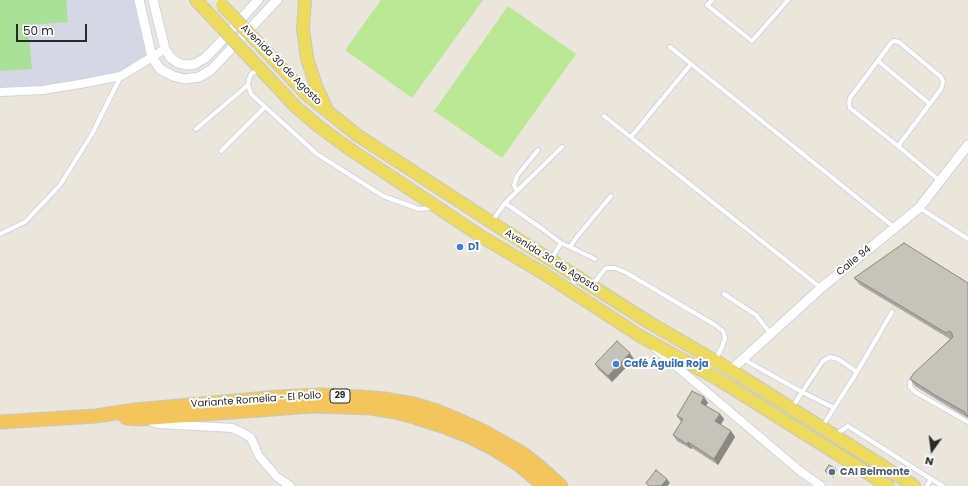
<!DOCTYPE html>
<meta charset="utf-8">
<style>
body{margin:0}
#map{position:relative;width:968px;height:486px;overflow:hidden;background:#ebe6db;font-family:Poppins,sans-serif}
canvas{display:block}
.north{position:absolute;left:912px;top:430px;width:40px;height:40px;-webkit-text-stroke:3px #fff;paint-order:stroke;rotate:194deg;font-size:11px;font-weight:700;line-height:16px;text-align:center;color:#292929}
.north::after{content:'';display:block;margin:auto;width:14px;height:18px;background:#292929;clip-path:polygon(50% 0,100% 100%,50% 72%,0 100%)}
.scale{position:absolute;left:16px;top:24px;width:71px;height:18px;box-sizing:border-box;border:2px solid #292929;border-top:0;padding-left:5px;font-size:12px;line-height:14px;white-space:nowrap;color:#292929;-webkit-text-stroke:3px #fff;paint-order:stroke}
</style>
<div id="map">
<canvas width="968" height="486"></canvas>
<div class="north">N</div>
<div class="scale">50 m</div>
</div>
<script>
const ctx = document.querySelector('canvas').getContext('2d');
ctx.lineJoin = 'round';
function fillPath(path, color) { ctx.fillStyle = color; ctx.fill(path, 'evenodd'); }
const shape = rows => new Path2D(rows.map(r => 'M' + r).join(''));
function trace(path, color, width, dash) { ctx.strokeStyle = color; ctx.lineWidth = width; ctx.lineCap = dash ? 'butt' : 'round'; ctx.setLineDash(dash || []); ctx.stroke(path); }
function write(font, color, halo, rows, align = 'center') {
  ctx.font = font + ' Poppins,sans-serif'; ctx.lineWidth = 4; ctx.setLineDash([]); ctx.textBaseline = 'middle'; ctx.strokeStyle = halo; ctx.fillStyle = color; for (const [text, x, y, turn = 0] of rows) {
    ctx.save(); ctx.translate(x, y); ctx.rotate((+turn || 0) * Math.PI / 180); ctx.textAlign = isNaN(turn) ? turn : align; if (halo) ctx.strokeText(text, 0, 0); ctx.fillText(text, 0, 0); ctx.restore();
  }
}
fillPath(shape([
 [0,0,139,0,152,57,121,76,0,92]
]), '#d6d7e4');
fillPath(shape([
 [0,0,66,0,68,22,28,25,32,69,0,71]
]), '#a9e198');
fillPath(shape([
 [381,0,483,0,412,98,345,50],
 [508,6,576,54,502,158,434,111]
]), '#bbe894');
const service = shape([
 [712,0,707,5,752,41,788,0],
 [670,47,895,228],
 [878,61,930,104],
 [260,69,251,74,249,79,248,85,251,94,317,154,383,196,419,209,431,208],
 [604,116,821,288],
 [196,129,248,85],
 [631,137,691,64],
 [898,146,941,89,943,82,941,77,899,42,894,41,891,43,850,98,849,103,850,108,898,146,940,181],
 [221,151,265,107],
 [517,191,514,185,517,176,538,150],
 [505,203,544,230,561,243,570,247,595,259],
 [920,208,968,239],
 [492,221,505,203,562,147],
 [0,234,25,222,60,185,92,134,121,76],
 [570,247,576,238,611,196],
 [552,258,561,243],
 [593,285,600,275,606,268,615,268,625,272,715,325,723,331,725,338,722,347,716,359],
 [724,294,756,315,770,333],
 [743,359,802,392,834,408],
 [914,377,910,382,910,387,915,392,968,422],
 [792,408,802,392,823,361,830,357,838,359,857,372],
 [822,427,834,408,857,372,892,312],
 [835,435,848,426,931,479,927,486],
 [931,479,943,486]
]);
const minor = shape([
 [0,92,43,90,80,84,121,76,165,49],
 [656,349,800,471,821,486],
 [152,422,160,424,232,428,243,433,251,438,259,456,277,477,290,486]
]);
const tertiary = shape([
 [139,0,152,57,160,69,173,76,185,79,199,77,211,70,277,0],
 [153,0,165,49,171,58,178,63,186,65,195,64,205,58,216,47,258,0],
 [731,370,821,288,919,208,968,145]
]);
const primary = shape([
 [196,0,211,16],
 [305,0,303,29,307,58,316,86,326,107],
 [262,47,306,94,357,135,491,222,650,323,731,370,914,486],
 [250,58,296,107,317,125,348,148,482,237,543,273,640,336,721,381,888,486]
]);
const trunk = shape([
 [126,418,138,419,313,406,371,408,395,412,414,417,442,426,468,436,492,448,519,465,544,486],
 [0,422,96,416,135,410,279,397,321,395,360,397,384,399,414,404,437,411,461,421,483,431,522,453,540,467,561,486]
]);
trace(service, '#d0d2e2', 6);
trace(minor, '#d0d2e2', 10);
trace(tertiary, '#d0d2e2', 11);
trace(primary, '#c7c7c7', 14);
trace(trunk, '#c7c7c7', 15);
trace(service, '#fff', 4);
trace(minor, '#fff', 8);
trace(tertiary, '#fff', 9);
trace(primary, '#eddb5e', 12);
trace(trunk, '#f4c55a', 13);
const primaryBridge = shape([
 [222,5,262,47],
 [211,16,250,58]
]);
trace(primaryBridge, '#c7c7c7', 14, []);
trace(primaryBridge, '#eddb5e', 12);
fillPath(shape([
 [854,278,968,283,968,418,941,402,915,386,910,379,950,339,860,285],
 [634,359,612,382,599,370,595,364],
 [704,397,708,403,706,406,720,414,724,419,721,425,731,431,735,437,718,465,692,448,691,449,677,441,673,435,681,422,677,416]
]), '#aaa8a1');
fillPath(shape([
 [630,353,634,359,612,382,608,376],
 [704,397,708,403,704,408,701,403],
 [720,414,724,419,719,427,715,421],
 [731,431,735,437,718,465,714,459],
 [688,442,692,448,691,449,687,444],
 [836,469,837,471,833,478,832,476],
 [667,479,670,483,667,486,661,486]
]), '#8b8883');
const building = shape([
 [904,243,968,283,968,416,966,415,965,412,935,395,910,379,914,373,953,337,951,332,949,331,946,333,854,278,904,243],
 [617,341,630,353,608,376,595,364,617,341],
 [692,391,704,397,701,403,720,414,715,421,731,431,714,459,688,442,687,444,673,435,683,419,677,416,692,391],
 [829,465,836,469,832,476,825,471,829,465],
 [656,470,667,479,661,486,649,486,646,483,656,470]
]);
fillPath(building, '#c6c3bb');
trace(building, '#8b8883', 1);
for (const [x, y, r, color] of [
 [460,247,4,"#3f7fe0"],
 [616,364,4,"#3f7fe0"],
 [832,472,4,"#5c6f8a"]
]) { const dot = new Path2D(); dot.arc(x, y, r, 0, 2 * Math.PI); ctx.fillStyle = color; ctx.fill(dot); trace(dot, '#fff', 1.5); }
for (const [x, y, w] of [
 [340,396,20]
]) { const box = new Path2D(); box.roundRect(x - w / 2, y - 7, w, 14, 3); ctx.fillStyle = '#fff'; ctx.fill(box); trace(box, '#292929', 1); }
write('bold 9px', '#292929', null, [
 ["29",340,396]
]);
write('10px', '#292929', '#fff', [
 ["Avenida 30 de Agosto",281,65,45],
 ["Avenida 30 de Agosto",552,261,32],
 ["Calle 94",854,261,-39],
 ["Variante Romelia - El Pollo",256,400,-4]
]);
write('bold 10px', '#366cbe', '#fff', [
 ["D1",468,247],
 ["Café Águila Roja",624,364]
], 'left');
write('bold 10px', '#4e5e75', '#fff', [
 ["CAI Belmonte",840,472]
], 'left');
</script>
